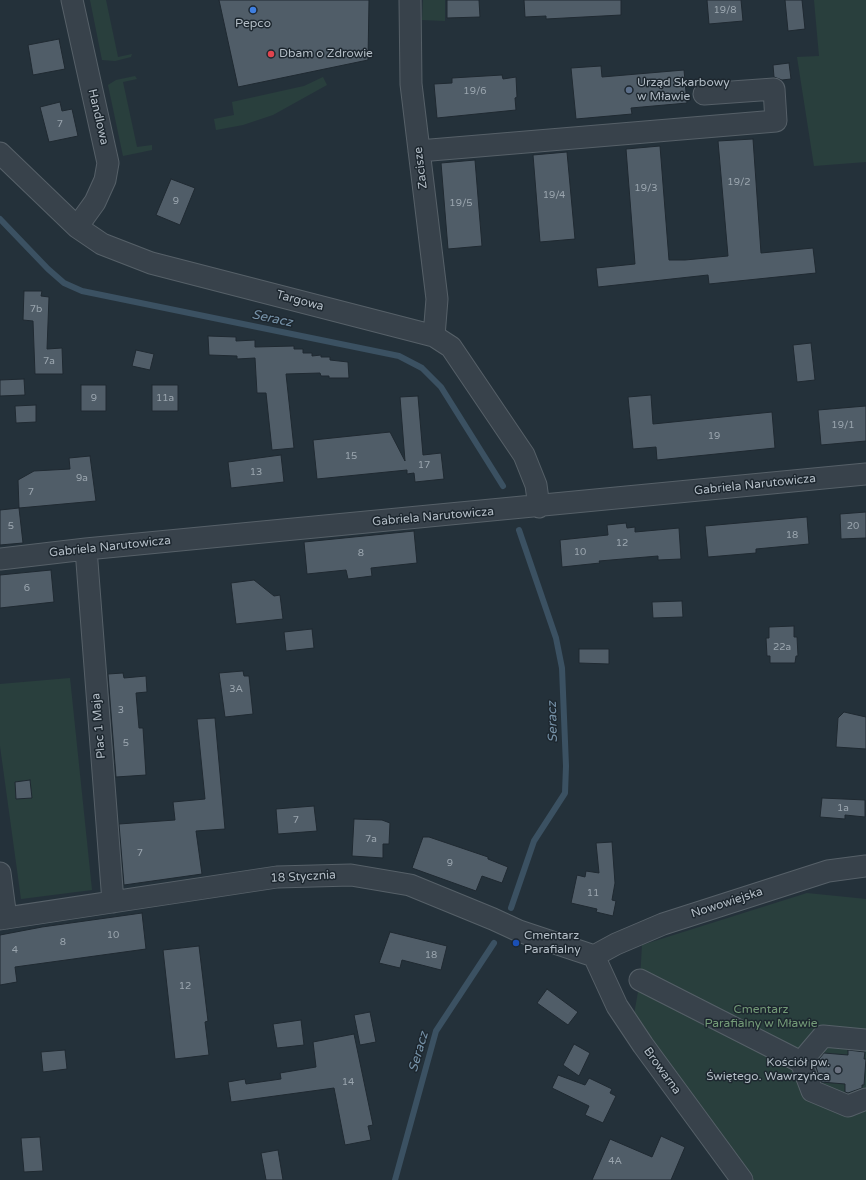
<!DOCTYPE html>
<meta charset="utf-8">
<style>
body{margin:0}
canvas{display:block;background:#24313a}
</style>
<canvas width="866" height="1180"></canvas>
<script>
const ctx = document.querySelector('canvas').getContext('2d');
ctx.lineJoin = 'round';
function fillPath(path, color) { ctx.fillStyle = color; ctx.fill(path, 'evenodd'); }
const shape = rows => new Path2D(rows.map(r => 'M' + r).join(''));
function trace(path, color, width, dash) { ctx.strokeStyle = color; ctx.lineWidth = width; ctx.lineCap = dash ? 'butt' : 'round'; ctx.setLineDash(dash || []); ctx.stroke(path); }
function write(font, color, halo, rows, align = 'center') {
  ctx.font = font + ' "Varela Round",sans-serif'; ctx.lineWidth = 3; ctx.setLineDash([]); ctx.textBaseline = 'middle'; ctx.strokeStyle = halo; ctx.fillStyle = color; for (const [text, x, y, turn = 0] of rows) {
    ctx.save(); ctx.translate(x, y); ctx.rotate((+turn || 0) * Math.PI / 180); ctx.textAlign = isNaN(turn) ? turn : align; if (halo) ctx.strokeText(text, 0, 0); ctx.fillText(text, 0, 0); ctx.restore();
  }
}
fillPath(shape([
 [90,0,106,0,118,57,132,54,131,57,115,61,102,60],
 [423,0,445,0,445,21,422,20],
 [814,0,866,0,866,162,814,166,797,57,819,56],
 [135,76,137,79,123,82,137,147,152,145,152,150,123,156,108,85,116,80],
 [323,77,327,85,273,115,243,125,216,130,214,119,234,115,232,102,304,86],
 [70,678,92,890,21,899,0,746,0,684],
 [807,893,866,899,866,1180,743,1180,634,1015,640,980,642,945]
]), '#293f3d');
trace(shape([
 [0,219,48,269,64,283,82,291,399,356,422,368,441,387,503,486],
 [511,908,534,841,565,793,566,766,562,668,556,638,519,530],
 [395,1180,436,1031,494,943]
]), '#3b5162', 6);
const building = shape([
 [219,0,369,0,368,60,238,87,219,0],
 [447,0,479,0,480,17,447,18,447,0],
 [524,0,621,0,621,15,546,19,546,16,525,17,524,0],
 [707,0,741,0,743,21,709,24,707,0],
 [785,0,802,0,805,29,788,31,785,0],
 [59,39,65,69,33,75,28,45,59,39],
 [789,63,791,79,782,80,774,77,773,65,789,63],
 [601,66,602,77,684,70,687,103,631,108,632,114,576,119,571,68,601,66],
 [502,75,503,79,516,77,517,97,515,98,516,110,437,118,434,84,452,83,452,78,502,75],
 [60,102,62,111,72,109,78,136,49,142,40,107,60,102],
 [753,139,761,253,813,248,816,273,709,284,708,275,598,287,596,268,635,264,626,149,660,146,669,260,685,260,728,256,718,141,753,139],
 [567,152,575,239,540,242,533,155,567,152],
 [475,160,482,246,448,249,441,163,475,160],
 [171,179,195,188,180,225,156,215,171,179],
 [24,291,42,291,41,296,49,297,47,349,62,348,63,374,35,374,33,321,23,320,24,291],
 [208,336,236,337,236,341,255,340,255,347,294,346,294,349,303,349,303,353,312,353,312,356,321,355,321,357,330,357,330,360,348,362,349,378,329,378,329,376,321,376,320,373,286,374,294,448,272,450,266,393,257,393,255,358,237,359,237,356,209,355,208,336],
 [811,343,815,380,797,382,793,345,811,343],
 [136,350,154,354,150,370,132,366,136,350],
 [24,379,25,395,0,396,0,380,24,379],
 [81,385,106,385,106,411,81,411,81,385],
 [152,385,178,385,178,411,152,411,152,385],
 [651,395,653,424,772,412,775,448,657,460,656,447,633,449,628,397,651,395],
 [418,396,423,455,441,453,444,479,415,482,414,473,407,474,407,470,317,479,313,440,390,432,405,461,400,397,418,396],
 [36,405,36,422,16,423,15,406,36,405],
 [866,406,866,441,821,445,818,410,866,406],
 [281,455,284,482,231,488,228,462,281,455],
 [90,456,96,501,19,508,18,480,34,471,70,469,69,458,90,456],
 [19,508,23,543,0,545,0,510,19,508],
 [866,512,866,538,841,539,840,514,866,512],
 [807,517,809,544,756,549,756,553,708,557,705,526,807,517],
 [626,523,627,528,635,527,635,532,679,528,681,559,658,560,658,556,599,561,600,563,562,567,560,540,608,535,607,525,626,523],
 [414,531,417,563,371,568,372,576,348,579,346,570,307,574,304,542,414,531],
 [51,570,54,602,0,608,0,575,51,570],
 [254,580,274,596,280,595,283,619,236,624,231,583,254,580],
 [682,601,683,617,653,618,652,602,682,601],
 [794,626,794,637,797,637,798,656,796,656,795,663,770,663,770,656,767,656,766,638,769,638,769,627,794,626],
 [312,629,314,648,286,651,284,632,312,629],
 [579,649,609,649,609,664,579,663,579,649],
 [243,671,244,676,249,676,253,714,225,717,219,673,243,671],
 [123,673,124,678,146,676,147,692,136,693,139,728,143,728,146,775,116,777,108,674,123,673],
 [844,712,866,717,866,749,836,747,838,718,844,712],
 [215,718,225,829,196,831,202,874,124,885,119,824,175,820,173,802,205,799,197,719,215,718],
 [30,780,32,798,16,799,15,782,30,780],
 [822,798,865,800,865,817,845,815,845,819,820,817,822,798],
 [314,806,317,831,278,834,276,809,314,806],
 [354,819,382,820,390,823,389,844,383,844,383,858,352,856,354,819],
 [423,837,429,837,488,857,488,859,508,867,502,883,482,876,476,891,412,868,423,837],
 [612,842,615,883,612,900,616,901,613,916,596,912,597,909,571,903,577,875,585,877,586,871,599,873,596,843,612,842],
 [142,913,146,949,15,967,17,982,0,985,0,935,42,927,142,913],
 [390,932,447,946,441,970,402,960,400,968,379,963,390,932],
 [199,946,208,1021,205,1022,209,1055,175,1059,163,950,199,946],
 [547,989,578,1012,568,1025,537,1003,547,989],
 [370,1012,376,1042,360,1045,354,1015,370,1012],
 [301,1020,304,1045,277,1048,273,1024,301,1020],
 [354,1034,373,1125,368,1126,371,1140,345,1145,334,1088,231,1102,228,1082,245,1079,246,1084,281,1079,280,1073,316,1067,313,1042,354,1034],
 [574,1044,590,1053,579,1076,563,1065,574,1044],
 [65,1050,67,1069,43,1072,41,1052,65,1050],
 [848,1050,865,1052,864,1059,866,1059,864,1085,862,1085,862,1088,848,1093,845,1092,845,1084,821,1082,815,1064,824,1053,848,1055,848,1050],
 [558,1075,585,1085,589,1078,612,1089,610,1093,616,1096,603,1123,585,1115,589,1106,552,1088,558,1075],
 [661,1136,685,1147,671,1180,592,1180,610,1139,652,1157,661,1136],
 [40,1137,43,1171,24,1172,21,1138,40,1137],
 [278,1150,283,1180,266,1180,261,1153,278,1150]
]);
fillPath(building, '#505d68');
trace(building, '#1f2931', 1);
const street = shape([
 [72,0,108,163,105,180,95,202,77,227],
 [410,0,411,84,437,299,434,336],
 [419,151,776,121,774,89,704,94],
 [0,153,77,227,102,244,151,263,434,336,451,347,524,455,536,485,539,507],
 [86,549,113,902],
 [0,559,86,549,866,474],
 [0,873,6,918],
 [0,919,277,877,351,875,410,885,493,919,519,931,594,956],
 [594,956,616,944,663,924,828,871,866,866],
 [594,956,617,1006,643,1045,742,1180],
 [640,980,801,1062,823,1036,866,1040],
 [801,1062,812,1091,848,1106,866,1099]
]);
trace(street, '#566068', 23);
trace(street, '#38424b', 21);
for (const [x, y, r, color] of [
 [253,10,4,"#3f7fe0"],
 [271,54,4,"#e0444e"],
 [629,90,4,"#5c6f8a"],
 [516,943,4,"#1a4fb4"],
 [838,1070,4,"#6b7280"]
]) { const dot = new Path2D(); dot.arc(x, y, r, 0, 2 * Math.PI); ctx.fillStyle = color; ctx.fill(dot); trace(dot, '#1d272f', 1.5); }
write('10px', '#9aa5ae', null, [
 ["19/8",725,10],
 ["19/6",475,91],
 ["7",60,124],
 ["19/2",739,182],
 ["19/3",646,188],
 ["19/4",554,195],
 ["9",176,201],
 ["19/5",461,203],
 ["7b",36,309],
 ["7a",49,361],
 ["9",94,398],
 ["11a",165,398],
 ["19/1",843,425],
 ["19",714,436],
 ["15",351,456],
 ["17",424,465],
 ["13",256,472],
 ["9a",82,478],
 ["7",31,492],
 ["5",11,526],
 ["20",853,526],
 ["18",792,535],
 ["12",622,543],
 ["10",580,552],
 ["8",361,553],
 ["6",27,588],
 ["22a",782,647],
 ["3A",236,689],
 ["3",121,710],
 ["5",126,743],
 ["1a",843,808],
 ["7",296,820],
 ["7a",371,839],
 ["7",140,853],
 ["9",450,863],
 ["11",593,893],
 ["10",113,935],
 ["8",63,942],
 ["4",15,950],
 ["18",431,955],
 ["12",185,986],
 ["14",348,1082],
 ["4A",615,1161]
]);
write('12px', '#b3bdc6', '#1d272f', [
 ["Pepco",253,24,"center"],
 ["Dbam o Zdrowie",279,54],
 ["Urząd Skarbowy",637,83],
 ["w Mławie",637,97],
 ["Cmentarz",524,936],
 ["Parafialny",524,950],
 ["Kościół pw.",830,1063,"right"],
 ["Świętego. Wawrzyńca",830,1077,"right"]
], 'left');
write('12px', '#b3bdc6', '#1d272f', [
 ["Handlowa",98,117,77],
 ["Zacisze",421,168,-97],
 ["Targowa",300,301,15],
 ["Gabriela Narutowicza",755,485,-6],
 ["Gabriela Narutowicza",433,517,-5],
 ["Gabriela Narutowicza",110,547,-6],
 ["Plac 1 Maja",99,726,-95],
 ["18 Stycznia",303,877,-3],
 ["Nowowiejska",727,903,-18],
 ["Browarna",662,1071,54]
]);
write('12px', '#739a77', '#1d272f', [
 ["Cmentarz",761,1010],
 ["Parafialny w Mławie",761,1024]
]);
write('italic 13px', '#7692a8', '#1d272f', [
 ["Seracz",272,319,12],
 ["Seracz",553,722,-92],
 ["Seracz",419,1052,-74]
]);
</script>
